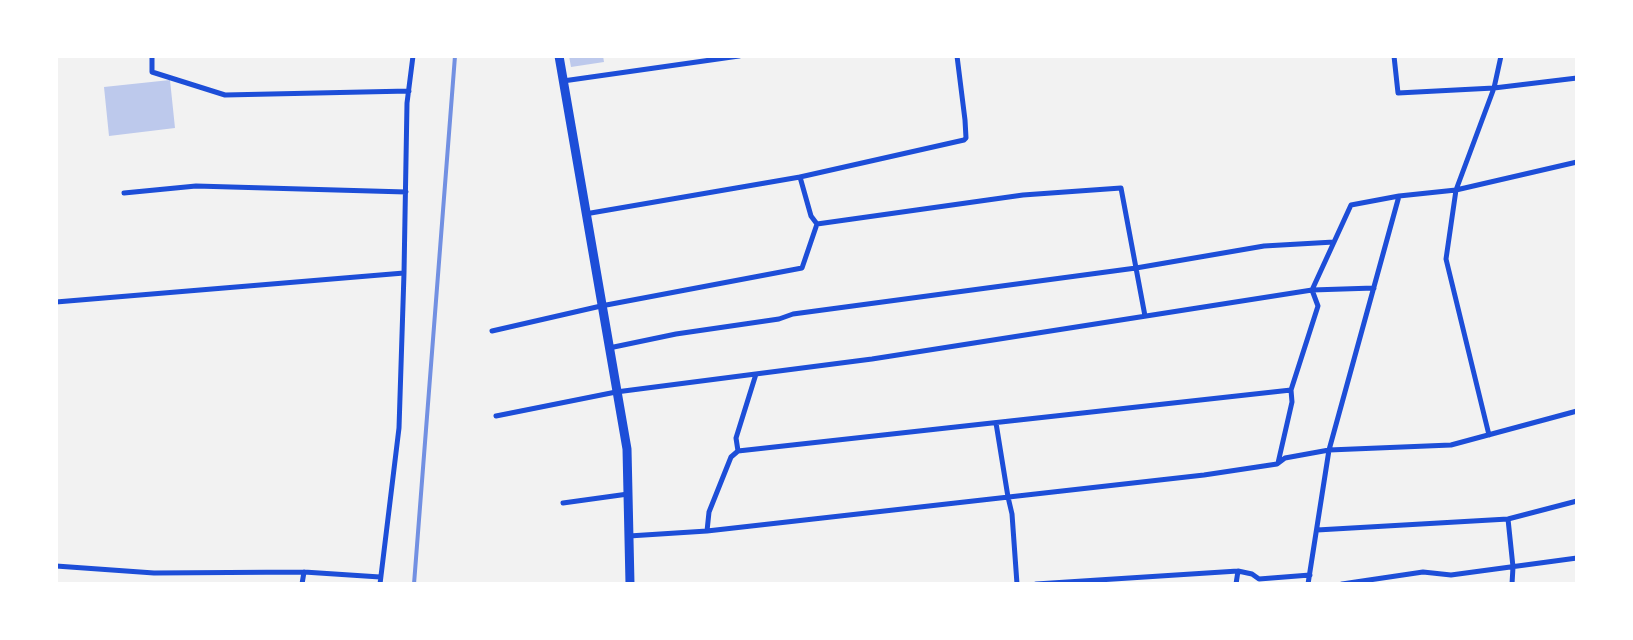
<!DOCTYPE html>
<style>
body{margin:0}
#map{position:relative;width:1633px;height:640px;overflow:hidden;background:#f2f2f2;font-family:Raleway,sans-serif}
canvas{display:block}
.frame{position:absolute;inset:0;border:58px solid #fff;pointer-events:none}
</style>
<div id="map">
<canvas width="1633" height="640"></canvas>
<div class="frame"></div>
</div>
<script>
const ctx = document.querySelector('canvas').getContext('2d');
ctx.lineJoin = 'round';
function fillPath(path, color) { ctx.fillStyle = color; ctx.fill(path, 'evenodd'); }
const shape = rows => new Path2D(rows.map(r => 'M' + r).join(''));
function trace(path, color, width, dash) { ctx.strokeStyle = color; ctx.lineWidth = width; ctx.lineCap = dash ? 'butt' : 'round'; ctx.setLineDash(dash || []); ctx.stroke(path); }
fillPath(shape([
 [569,56,603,56,604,62,571,67],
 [170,80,175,128,109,136,104,87]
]), '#bdc9ec');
trace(shape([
 [152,56,152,72,225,95,409,91],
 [1394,56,1398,93,1494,88,1577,78],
 [563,81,739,56],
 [800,177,811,216,817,224],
 [124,193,196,186,406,192],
 [585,214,800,177,964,140,966,138,965,120,957,56],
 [56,302,404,273],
 [1145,316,1136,268,1264,246,1334,242],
 [492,331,601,306,802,268,817,224],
 [609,348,676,334,779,319,793,314,1136,268,1121,188,1023,195,817,224],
 [496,416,616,392,872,359,1312,290,1351,205,1399,196,1456,190,1577,162],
 [996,423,1008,497,1012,514,1017,584],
 [1489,435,1446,259,1456,190,1494,88,1501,56],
 [738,451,736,438,756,374],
 [1278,463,1292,402,1291,390,1318,306,1312,290,1374,288],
 [563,503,628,494],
 [1508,519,1513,567,1512,584],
 [1317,530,1508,519,1577,501],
 [707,531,709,512,731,457,738,451,1291,390],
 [629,536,707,531,1204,475,1277,464,1285,458,1329,450,1451,445,1577,411],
 [56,566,154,573,304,572,380,577],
 [302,584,304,572],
 [380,584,399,428,404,273,407,103,413,56],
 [1036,584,1238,571,1252,574,1259,579,1310,575],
 [1236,584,1238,571],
 [1308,584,1329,450,1399,196],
 [1342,584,1423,572,1451,575,1577,558]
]), '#1d4ed8', 5);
trace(shape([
 [559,56,627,449,630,584]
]), '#1d4ed8', 9);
trace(shape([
 [414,584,455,56]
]), '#7290e2', 4);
</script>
